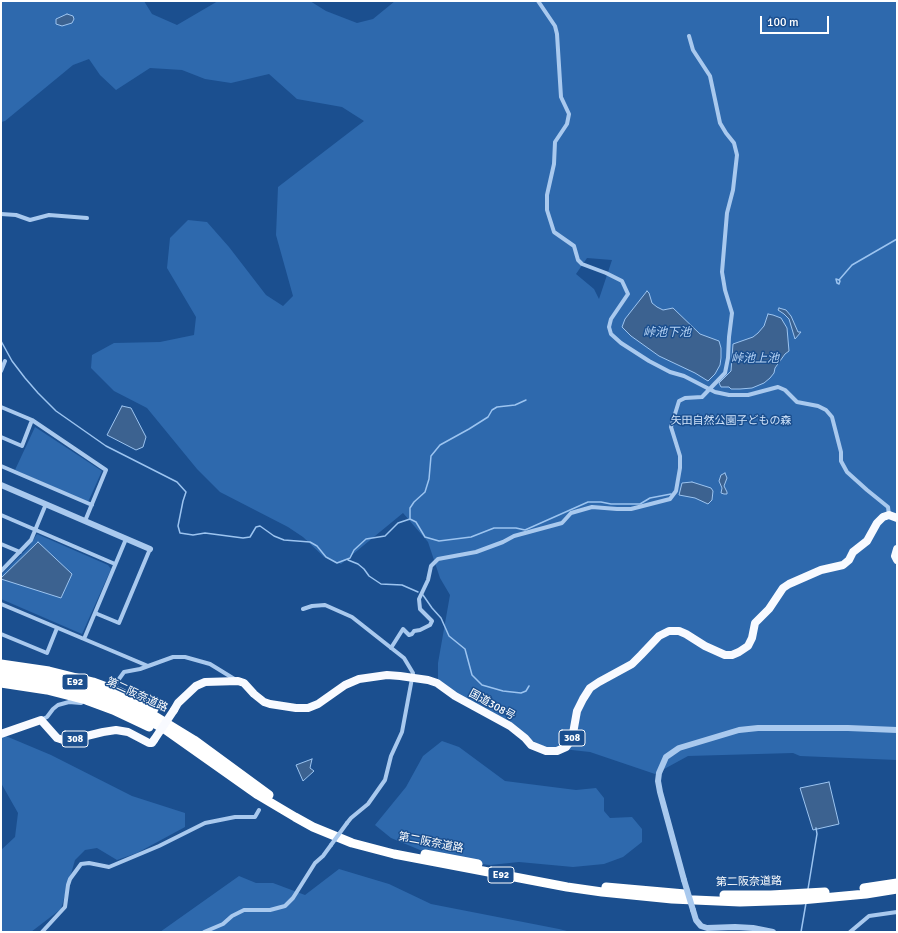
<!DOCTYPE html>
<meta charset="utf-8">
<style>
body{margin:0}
#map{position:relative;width:898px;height:933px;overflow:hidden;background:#1b4f8f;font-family:Signika,sans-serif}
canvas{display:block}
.frame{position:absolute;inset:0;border:2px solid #fff;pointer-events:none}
.scale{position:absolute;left:760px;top:16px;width:69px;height:18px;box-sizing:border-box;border:2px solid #fff;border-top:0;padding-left:5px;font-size:12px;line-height:14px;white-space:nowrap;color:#fff;-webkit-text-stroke:3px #1b4f8f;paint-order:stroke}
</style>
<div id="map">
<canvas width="898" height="933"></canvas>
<div class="frame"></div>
<div class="scale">100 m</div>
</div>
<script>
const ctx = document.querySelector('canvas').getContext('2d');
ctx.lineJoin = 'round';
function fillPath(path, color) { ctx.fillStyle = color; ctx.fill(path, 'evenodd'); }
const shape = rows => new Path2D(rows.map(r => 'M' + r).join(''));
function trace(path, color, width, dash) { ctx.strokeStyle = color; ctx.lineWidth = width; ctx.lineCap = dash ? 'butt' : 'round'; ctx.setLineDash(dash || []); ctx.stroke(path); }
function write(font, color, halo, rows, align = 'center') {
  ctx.font = font + ' Signika,"Noto Sans JP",sans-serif'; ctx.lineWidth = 3; ctx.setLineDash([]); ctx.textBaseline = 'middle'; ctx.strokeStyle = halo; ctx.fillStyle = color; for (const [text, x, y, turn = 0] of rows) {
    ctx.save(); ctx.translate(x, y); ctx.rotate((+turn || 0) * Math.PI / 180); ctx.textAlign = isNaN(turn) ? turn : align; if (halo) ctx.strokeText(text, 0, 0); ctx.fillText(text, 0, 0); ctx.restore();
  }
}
fillPath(shape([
 [1,1,144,1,152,14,177,25,218,1,310,1,326,11,357,23,373,19,395,1,897,1,897,760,800,756,793,753,688,756,655,774,590,752,544,747,485,715,438,681,438,663,450,595,440,578,428,542,403,513,341,564,324,557,303,537,288,527,220,492,197,469,147,408,114,391,91,368,92,355,114,343,160,342,194,335,196,317,167,268,170,238,188,220,207,222,229,247,266,295,283,306,293,296,276,235,278,187,364,121,342,107,297,99,269,74,231,83,205,79,182,70,150,68,116,90,100,75,89,59,73,65,5,121,1,122],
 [587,258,612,260,599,299,594,289,576,274],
 [35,427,102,471,88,502,15,470],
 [37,534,108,565,111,569,82,634,1,599,1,575,28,548],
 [1,734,51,755,132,796,185,813,185,827,137,853,117,860,97,848,85,850,75,860,61,909,31,932,1,932,1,850,15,837,18,813,1,783],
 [442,741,459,747,505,781,576,790,596,788,604,798,604,811,610,818,632,817,642,829,642,842,623,857,604,864,573,867,519,862,490,865,451,861,420,850,391,838,375,825,406,787,423,756],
 [339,869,389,884,431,904,559,929,571,932,160,932,239,876,256,883,273,883,305,895]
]), '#2e69ad');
const water = shape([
 [67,14,73,16,74,19,72,23,62,26,56,24,56,19,67,14],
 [647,291,649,293,652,303,657,307,663,310,673,308,700,334,719,341,721,348,721,358,720,365,715,374,708,381,695,373,659,356,631,336,622,327,625,319,647,291],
 [779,308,786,310,791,316,798,332,801,332,795,339,789,319,784,314,778,310,779,308],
 [768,314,773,315,781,318,787,328,789,351,785,354,775,368,774,373,770,378,764,383,752,388,740,389,731,389,729,387,721,387,719,383,731,371,733,344,753,337,758,333,764,326,768,314],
 [122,406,131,408,146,437,143,447,136,450,107,435,122,406],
 [725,473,727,478,724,486,727,492,727,494,724,494,721,493,722,488,719,481,721,475,725,473],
 [692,482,711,488,713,491,712,500,708,504,695,498,679,495,682,483,692,482],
 [38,542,72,574,61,598,1,579,1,578,38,542],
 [312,759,310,768,314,771,303,781,296,765,312,759],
 [829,782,839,824,813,830,800,788,829,782]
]);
fillPath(water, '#3c6290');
trace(water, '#9cc4f0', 1);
trace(shape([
 [839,280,840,281,839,284,837,283,836,279,839,280,852,265,897,239],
 [1,341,12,361,25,378,38,393,56,411,106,446,177,482,186,492,183,501,178,526,180,533,193,535,205,533,243,538,250,537,256,527,260,526,274,536,284,540,310,542,317,546,326,557,337,563,350,558,354,550,366,539,385,536,398,523,410,519,416,522,425,537,439,541,471,537,494,528,516,528,525,530,588,502,601,502,611,504,640,504,650,498,671,494],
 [410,519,410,508,414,502,425,492,429,479,431,456,440,445,469,429,488,417,492,410,497,407,515,405,526,400],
 [348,560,358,564,364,569,369,576,381,584,402,585,418,592],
 [423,595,432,608,441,618,449,636,465,649,472,675,482,685,503,691,521,693,526,691,529,686],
 [808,889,817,834,816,828],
 [801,932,806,903]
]), '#9cc4f0', 1.5);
trace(shape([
 [538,1,555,26,557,34,561,97,569,114,567,124,555,142,554,164,547,195,547,210,554,232,574,246,578,260,582,264,606,273,622,281,628,294,611,319,609,327,611,334,621,343,649,361,670,372,684,376,715,392,729,395,748,395,778,387,785,390,797,402,818,406,826,410,832,417,841,452,841,461,847,472,867,490,888,507,889,515],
 [1,214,16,215,30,220,49,215,87,218],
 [1,371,5,361],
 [1,407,32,420,106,470,85,521],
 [1,437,22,446,32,420],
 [1,466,92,505],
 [1,515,115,564],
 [1,544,20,552],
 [1,571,31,540,46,504],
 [1,604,148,666],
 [303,609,312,606,325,605,352,617,404,658,413,673,402,732,391,756,385,780,368,804,351,818,347,823],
 [95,613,119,623,150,549],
 [1,634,47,653,57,628],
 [84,639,126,539],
 [391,648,403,629,409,635,412,634,414,631,420,630,430,625,432,621,420,609,419,599,428,580,431,566,438,559,476,552,503,542,514,536,562,523,571,513,592,507,617,509,631,509,670,499,676,491,680,468,680,456,671,427,679,401,685,398,702,397,725,373,728,358,729,337,732,313,725,290,722,272,727,213,733,190,737,155,734,143,726,133,720,123,710,76,693,50,689,36],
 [114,686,124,672,140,669,173,657,185,657,210,664,236,680],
 [41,720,47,717,53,709,58,705,69,702,81,703],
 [42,932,65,907,68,885,70,879,81,864,89,863,109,867,159,846,205,823,235,817,255,817,259,810],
 [204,932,223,924,232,916,244,910,270,910,285,906,293,898,315,863,323,856,331,845],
 [850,932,869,916,897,912]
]), '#a9c9ee', 4);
trace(shape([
 [1,485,150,549],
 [684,880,660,792,658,781,659,773,666,757,679,748,739,730,758,728,848,728,897,730],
 [693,910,696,920,701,926,707,928,735,927,753,928,773,932]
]), '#a9c9ee', 6);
trace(shape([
 [897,549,895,556,897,560],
 [174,710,178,703,196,686,205,682,238,681,244,683,254,694,264,702,270,704,296,708,308,708,318,704,345,685,359,679,387,675,400,676,428,680,437,683,455,696,510,726,525,738,531,745,546,751,557,751,566,747,572,739,577,711,583,699,590,688,599,682,632,664,641,655,659,636,669,631,679,631,686,634,705,646,725,655,732,655,739,652,748,646,752,638,755,623,769,609,783,588,789,584,821,570,843,565,849,560,853,552,867,541,877,523,883,517,889,515,897,518],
 [1,734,41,720,57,738,66,741,103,732,116,730,128,732,149,743,152,743,154,740]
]), '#f8faff', 8);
trace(shape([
 [1,664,49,671,93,682,120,692,154,709],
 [1,683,47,690,86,700,113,710,149,727],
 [145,710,194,740,269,795],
 [141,716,166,730,258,795,295,817,313,827,352,843,394,854,567,887,602,892,672,899,740,902,801,900,866,894,897,889],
 [425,854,478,864],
 [606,887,685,894],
 [864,888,897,883],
 [724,895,771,895,825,892]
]), '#fff', 9);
trace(shape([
 [331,845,347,823]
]), '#a9c9ee', 4);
trace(shape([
 [684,880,693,910]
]), '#a9c9ee', 6);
trace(shape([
 [154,740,174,710]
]), '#f8faff', 8);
trace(shape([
 [1,670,48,676,77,683,118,697,145,710],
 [1,676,34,680,75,689,115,703,141,716]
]), '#fff', 9);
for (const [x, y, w] of [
 [75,682,26],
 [572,738,26],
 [75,739,26],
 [501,875,26]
]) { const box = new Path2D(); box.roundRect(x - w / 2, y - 8, w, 16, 3); ctx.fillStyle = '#1b4f8f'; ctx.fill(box); trace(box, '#fff', 1); }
write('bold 10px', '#fff', null, [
 ["E92",75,682],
 ["308",572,738],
 ["308",75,739],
 ["E92",501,875]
]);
write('11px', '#cfe3fa', '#1b4f8f', [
 ["矢田自然公園子どもの森",731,421]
]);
write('11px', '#fff', '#1b4f8f', [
 ["第二阪奈道路",137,695,25],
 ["国道308号",492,705,29],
 ["第二阪奈道路",431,843,11],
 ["第二阪奈道路",749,882,-1]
]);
write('italic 12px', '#b5d3f5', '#1b4f8f', [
 ["峠池下池",667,333],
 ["峠池上池",755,359]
]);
</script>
